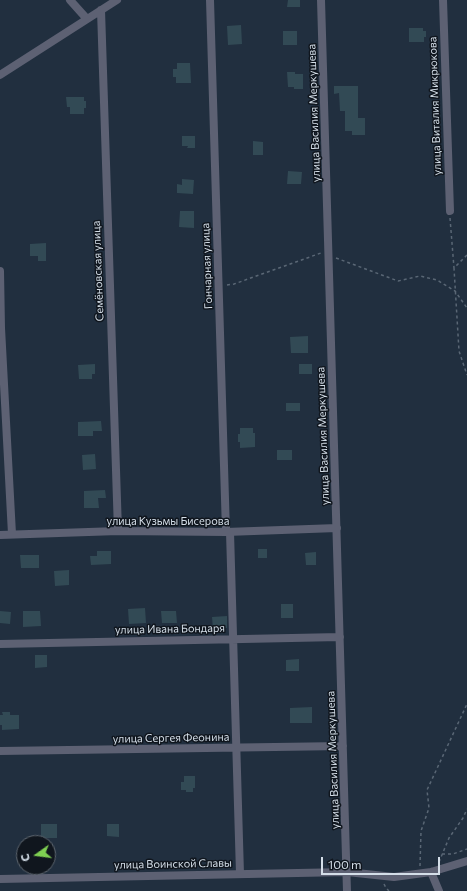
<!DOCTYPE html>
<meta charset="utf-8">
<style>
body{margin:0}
#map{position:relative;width:467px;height:891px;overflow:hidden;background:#212f3f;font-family:Commissioner,sans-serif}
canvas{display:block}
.north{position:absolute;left:16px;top:835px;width:40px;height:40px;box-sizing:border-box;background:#10161e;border:1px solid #5e666f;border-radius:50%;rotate:256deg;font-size:11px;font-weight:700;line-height:16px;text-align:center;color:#d4dee8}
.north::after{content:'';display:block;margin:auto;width:14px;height:18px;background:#7fd052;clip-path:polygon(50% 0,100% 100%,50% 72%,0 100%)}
.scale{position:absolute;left:321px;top:857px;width:119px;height:18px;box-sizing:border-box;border:2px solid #d4dee8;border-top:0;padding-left:5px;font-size:12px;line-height:14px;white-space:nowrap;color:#d4dee8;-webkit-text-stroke:3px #10161e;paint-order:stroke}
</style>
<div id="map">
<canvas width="467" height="891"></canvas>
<div class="north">С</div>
<div class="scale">100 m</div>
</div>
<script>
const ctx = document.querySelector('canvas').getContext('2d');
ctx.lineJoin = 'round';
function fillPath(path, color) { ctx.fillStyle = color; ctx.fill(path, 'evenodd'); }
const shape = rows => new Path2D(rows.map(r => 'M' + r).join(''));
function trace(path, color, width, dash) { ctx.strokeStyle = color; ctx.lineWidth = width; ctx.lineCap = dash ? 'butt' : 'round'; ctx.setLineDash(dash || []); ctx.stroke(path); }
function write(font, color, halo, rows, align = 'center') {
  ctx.font = font + ' Commissioner,sans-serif'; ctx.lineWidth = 3; ctx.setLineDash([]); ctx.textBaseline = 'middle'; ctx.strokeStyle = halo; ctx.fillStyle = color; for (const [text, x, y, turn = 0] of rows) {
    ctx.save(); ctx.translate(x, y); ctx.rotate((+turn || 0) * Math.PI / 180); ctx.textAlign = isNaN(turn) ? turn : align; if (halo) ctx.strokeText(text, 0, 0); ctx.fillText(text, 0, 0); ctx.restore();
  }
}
fillPath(shape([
 [288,0,300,0,300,7,287,7],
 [241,25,242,44,228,45,227,26],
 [409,28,423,28,423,31,426,31,426,37,424,37,424,42,409,42],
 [283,31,297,31,297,45,283,45],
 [177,63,190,63,191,83,176,83,176,77,173,77,173,69,177,69],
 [287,72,295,72,295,74,303,74,303,89,294,89,294,87,288,87],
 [334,86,358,86,358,118,365,118,365,135,352,135,352,131,345,131,345,111,340,111,339,93,334,94],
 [66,97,84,97,84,101,86,101,86,108,84,108,84,114,70,114,70,107,67,107],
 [182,136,195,136,195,148,187,148,188,146,182,146],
 [253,141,263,142,263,155,253,155],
 [288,171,302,172,301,184,287,184],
 [182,179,194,180,193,194,177,193,177,184,182,185],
 [180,211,194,211,194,228,179,227],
 [46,243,46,261,38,261,38,256,30,256,30,244],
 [308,336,308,353,291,353,290,337],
 [95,364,95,374,92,374,92,379,79,379,78,365],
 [299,364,312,364,312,374,299,374],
 [286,403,300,403,300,411,286,411],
 [101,421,102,431,93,431,93,436,78,436,78,422],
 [240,428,253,428,253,433,255,433,255,447,240,448,240,442,238,442,238,434,240,434],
 [277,450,292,450,292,460,277,460],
 [95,454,96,469,83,470,82,455],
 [105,490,106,498,98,498,99,508,84,508,84,491],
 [258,549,267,549,267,558,258,558],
 [97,551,111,551,111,564,91,565,90,556,97,556],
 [316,552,316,565,306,565,305,553],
 [20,555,39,555,39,568,21,568],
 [69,570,69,585,55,586,54,571],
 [281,604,293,604,293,618,281,618],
 [145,608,146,623,129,624,128,609],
 [0,611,11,612,10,624,0,623],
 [23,611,40,611,41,626,23,627],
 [161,611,176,611,177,623,162,623],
 [227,616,227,628,213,629,212,617],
 [35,655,47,655,47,667,35,668],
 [299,659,299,671,286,671,286,660],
 [312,707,312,723,290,723,290,708],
 [2,712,10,712,10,715,19,715,19,729,2,730,2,725,0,725,0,715,3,715],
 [184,776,195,776,195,788,193,788,193,792,186,792,186,790,181,790,181,782,184,782],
 [41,824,57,824,57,838,41,838],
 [107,824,119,824,119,837,107,836]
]), '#324a55');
trace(shape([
 [450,218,454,268],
 [467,255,454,268,459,351,467,375],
 [336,258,398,281,420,276,437,280,455,291,467,308],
 [227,285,234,284,321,253],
 [442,854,453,854,467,849],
 [439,862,449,838,463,818,467,809],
 [420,866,421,831,429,808,427,790,467,704],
 [384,884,386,888,389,891]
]), '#5a6775', 1.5, [3, 3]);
trace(shape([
 [70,0,87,19],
 [210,0,226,532],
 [321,0,347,891],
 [443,0,450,211],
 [101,10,118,531],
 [0,75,117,0],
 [0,271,1,328,12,534],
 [230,532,240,874],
 [0,535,118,531,226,532,337,528],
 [0,644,340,637],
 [0,751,343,746],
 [431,872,439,891],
 [0,879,347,872,394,877,431,872,467,861]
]), '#5d6173', 8);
write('11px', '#d4dee8', '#10161e', [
 ["улица Виталия Микрюкова",435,106,-92],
 ["улица Василия Меркушева",314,113,-92],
 ["Гончарная улица",207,266,-92],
 ["Семёновская улица",98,271,-92],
 ["улица Василия Меркушева",323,436,-92],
 ["улица Кузьмы Бисерова",168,521],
 ["улица Ивана Бондаря",170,629,-1],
 ["улица Сергея Феонина",171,738,-1],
 ["улица Василия Меркушева",333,760,-92],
 ["улица Воинской Славы",173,864,-1]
]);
</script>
